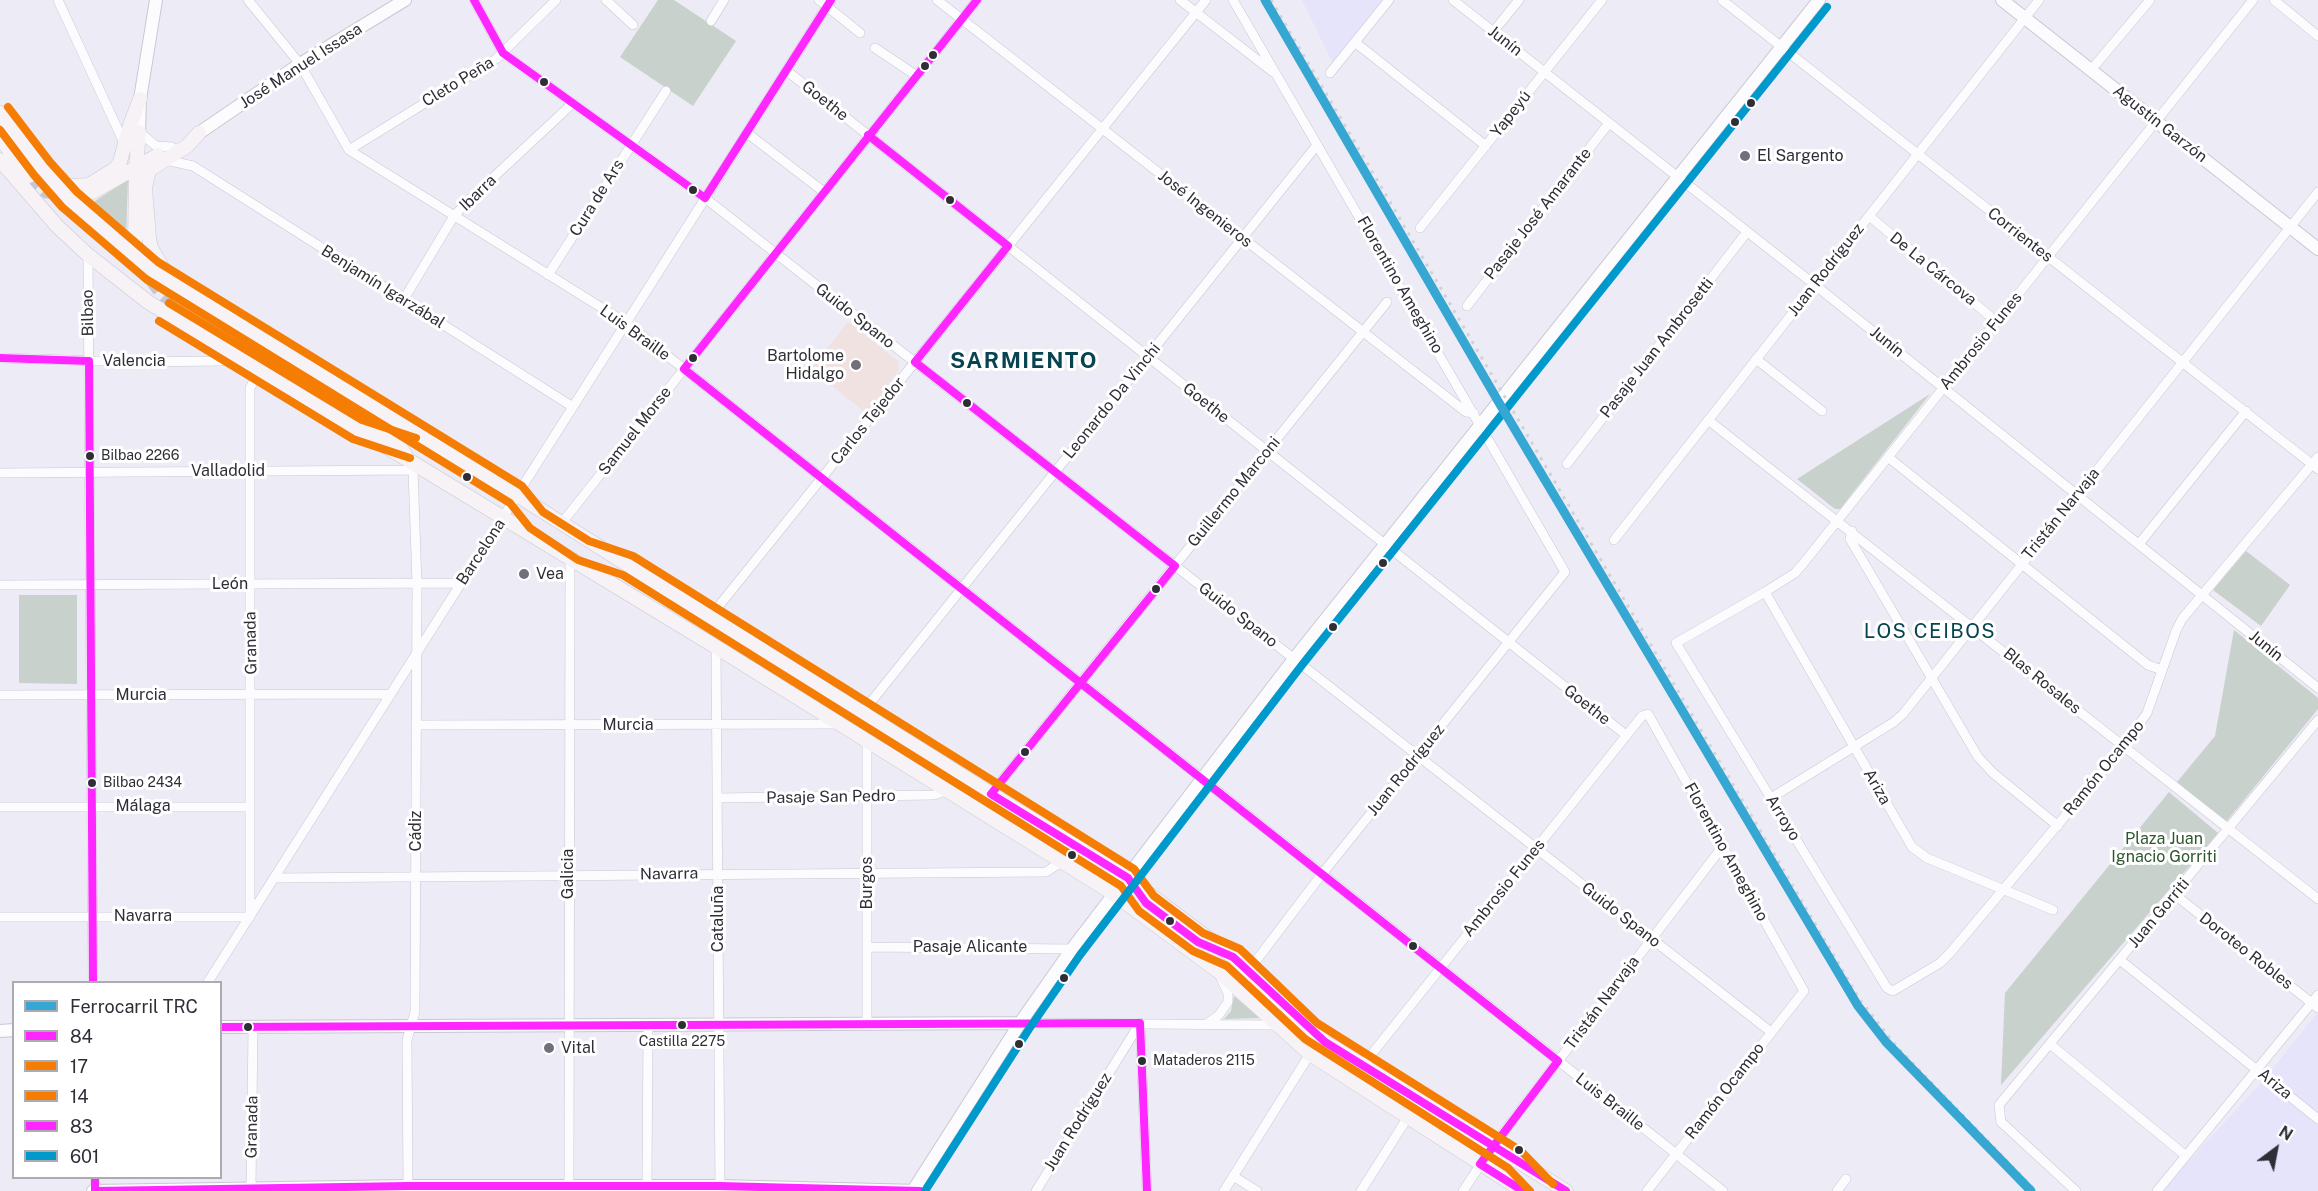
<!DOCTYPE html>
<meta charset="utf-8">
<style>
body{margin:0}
#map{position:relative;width:2318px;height:1191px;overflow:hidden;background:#ecebf6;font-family:"Public Sans",sans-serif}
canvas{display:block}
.legend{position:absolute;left:12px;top:981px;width:210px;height:198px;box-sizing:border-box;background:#fff;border:2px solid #acabaf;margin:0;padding:8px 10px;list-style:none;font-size:18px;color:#2f2e37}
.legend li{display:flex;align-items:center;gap:12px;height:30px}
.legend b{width:30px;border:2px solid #acabaf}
.north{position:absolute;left:2246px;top:1119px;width:60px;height:60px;-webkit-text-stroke:4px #fff;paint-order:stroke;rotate:32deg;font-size:16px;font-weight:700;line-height:24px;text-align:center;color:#2f2e37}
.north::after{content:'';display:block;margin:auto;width:21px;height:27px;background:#2f2e37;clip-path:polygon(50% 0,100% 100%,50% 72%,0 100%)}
</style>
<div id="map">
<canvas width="2318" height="1191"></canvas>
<ul class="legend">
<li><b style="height:8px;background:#36a6d2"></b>Ferrocarril TRC</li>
<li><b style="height:8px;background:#fe27ff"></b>84</li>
<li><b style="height:8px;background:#f57d03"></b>17</li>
<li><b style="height:8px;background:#f57d03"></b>14</li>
<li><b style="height:8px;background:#fe27ff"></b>83</li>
<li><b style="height:8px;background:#0099cb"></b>601</li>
</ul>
<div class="north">N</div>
</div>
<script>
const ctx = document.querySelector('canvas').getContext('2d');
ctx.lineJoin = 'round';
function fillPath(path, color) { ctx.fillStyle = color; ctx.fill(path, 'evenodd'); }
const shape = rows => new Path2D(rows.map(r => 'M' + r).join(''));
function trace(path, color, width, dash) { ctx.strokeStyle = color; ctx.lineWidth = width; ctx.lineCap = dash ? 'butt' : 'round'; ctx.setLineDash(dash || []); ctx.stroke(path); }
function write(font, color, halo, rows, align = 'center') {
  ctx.font = font + ' "Public Sans",sans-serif'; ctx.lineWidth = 6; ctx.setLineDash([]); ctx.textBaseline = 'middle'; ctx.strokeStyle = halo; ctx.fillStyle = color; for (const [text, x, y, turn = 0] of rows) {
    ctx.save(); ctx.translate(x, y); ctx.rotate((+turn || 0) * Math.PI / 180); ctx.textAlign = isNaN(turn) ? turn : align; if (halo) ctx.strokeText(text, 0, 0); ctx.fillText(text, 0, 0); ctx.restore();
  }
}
fillPath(shape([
 [1302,0,1395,0,1337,72],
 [2318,1012,2318,1191,2161,1191,2261,1083]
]), '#e6e4fa');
fillPath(shape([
 [848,322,898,361,899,370,867,414,811,369]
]), '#efe2e1');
fillPath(shape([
 [658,0,674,0,736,41,693,106,620,57],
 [128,180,126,237,87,206],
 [1930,394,1840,509,1835,509,1797,479],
 [2246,551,2290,585,2261,626,2213,590],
 [19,595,77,595,77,684,19,683],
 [2234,630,2318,698,2318,709,2226,822,2177,782,2215,736],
 [2169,792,2218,833,2001,1085,2005,993],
 [1234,996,1260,1018,1224,1019,1231,1011]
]), '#c8d1cb');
trace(shape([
 [29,176,45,191,72,195],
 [139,262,162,294,176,307]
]), '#c6c5d0', 14, [14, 7]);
const street = shape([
 [58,0,125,145],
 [248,0,300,64,349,150,626,323,1723,1191],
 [474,0,503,53,705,198,1771,1032],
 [606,0,633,25],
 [819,0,860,33],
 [937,0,1466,412,1474,413],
 [1180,0,1273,72],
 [1233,0,1565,572,1322,874,1249,970],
 [1453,0,1815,285,2318,688],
 [1722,0,2318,469],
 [2253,0,1802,565,1795,573,1765,592,1676,643,1887,988,1893,991,1940,963,1950,953,2123,747,2147,713,2176,631,2182,619,2318,457],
 [2274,0,2318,36],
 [711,21,724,0],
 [1493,32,1519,0],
 [1356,43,1486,146],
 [875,48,917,76],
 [2091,70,2150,0],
 [787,71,1626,735],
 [1330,73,1389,0],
 [139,132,156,146,172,147],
 [747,133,824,192],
 [349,150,496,59,556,0],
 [166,160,193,166,573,407],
 [1869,216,1996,321],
 [1420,228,1602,0],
 [88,255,93,982],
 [548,275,666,91],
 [404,299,454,216,467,202,573,103],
 [1467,306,1609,123],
 [0,358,134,362,222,361,228,353],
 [1756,359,1822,411],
 [1708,420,2318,899],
 [1888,457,2148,665,2162,670],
 [1567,464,1747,232],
 [0,473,413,470,416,467],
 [561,524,977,0],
 [1852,531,1850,539,1978,757,1993,773,2058,826],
 [1614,540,2039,0],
 [2139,544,2246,411],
 [0,585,461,583],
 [1765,592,1912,847,1927,858,2053,910],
 [710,617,1206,0],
 [716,647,720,1191],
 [0,695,391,694],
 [862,713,1317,145],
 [416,725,839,724],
 [867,742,867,1024],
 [991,794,1387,302],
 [717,798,934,795,945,791],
 [1771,798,1894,722,1903,714,2318,192],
 [0,807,250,807],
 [274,878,1046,872,1061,862],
 [2174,894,2318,1008],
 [0,917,250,917,250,388,259,372],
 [867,947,1072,949],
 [2120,960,2318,1119],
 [208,982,831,0],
 [1020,1023,1275,1025],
 [1140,1023,1147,1191],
 [1208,1023,1219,1015,1228,1002,1228,993,1221,978],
 [2050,1044,2186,1156],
 [1363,1065,1642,716,1648,714,1804,991,1647,1191],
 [1233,1176,1257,1191],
 [95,1178,95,1191],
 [647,1186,648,1025],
 [408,1190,407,1040,415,1012,417,584,413,470],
 [251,1191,253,1027],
 [569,1191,570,558],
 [1036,1191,1140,1023],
 [1224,1191,1310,1054],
 [1361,1191,1408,1117],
 [1463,1191,1493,1146,1723,846],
 [1837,1191,1846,1179],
 [2076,1191,2001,1122,1999,1105,2318,720],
 [2157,1191,2318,995]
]);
const secondary = shape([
 [2002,0,2318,249],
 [139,132,140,99,156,0],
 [199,133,300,64,405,0],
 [220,1027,1020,1023],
 [0,1031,14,1030],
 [914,1189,1020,1023,1072,949,1294,659,1819,0],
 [93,1191,408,1186,719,1186,920,1191]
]);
const primary = shape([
 [0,113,42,169,70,200,152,271,517,495,991,794,1128,878,1233,957,1325,1042,1566,1191],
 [0,138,29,176],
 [0,160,57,226,88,255,148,302,716,647,1114,894,1218,971,1310,1054,1523,1191],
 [55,179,68,186,89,185,115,169,120,162,130,125,140,99],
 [83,195,95,191,158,155],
 [135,242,136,168,139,132],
 [169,279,151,248,149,238,145,188,149,170,187,146,199,133],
 [176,307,381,428,396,440,407,458]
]);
trace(street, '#c9c8d2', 10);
trace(secondary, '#c9c8d2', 14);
trace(primary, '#cacad0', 15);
trace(street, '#fcfcfe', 9);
trace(secondary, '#fcfcfe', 12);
trace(primary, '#f6f2f6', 14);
trace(shape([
 [1271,0,1860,1000,1897,1047,2036,1191]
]), '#d2d2d4', 3, [3, 6]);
trace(shape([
 [474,0,503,53,705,198],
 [977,0,684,369,1558,1061,1480,1164,1523,1191],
 [868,135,1008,246,915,362,1175,566,991,794,1128,878,1146,903,1198,942,1233,957,1325,1042,1566,1191],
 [705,198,831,0]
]), '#fe27ff', 8);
trace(shape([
 [0,130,34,175,62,207,146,279,510,503,530,528,578,560,623,575,1121,886,1139,911,1193,951,1227,966,1305,1039,1508,1168,1530,1191],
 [159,321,353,439,410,458]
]), '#f57d03', 8);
trace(shape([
 [8,107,50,162,77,192,158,262,522,486,543,512,589,541,633,556,1134,869,1154,896,1203,933,1240,949,1317,1023,1521,1151,1553,1184],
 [169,303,362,420,416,438]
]), '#f57d03', 8);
trace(shape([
 [0,358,89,361,93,982],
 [220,1027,1140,1023,1147,1191],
 [95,1178,95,1191,408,1186,719,1186,920,1191]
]), '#fe27ff', 8);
trace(shape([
 [925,1191,1029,1029,1080,955,1302,665,1827,7]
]), '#0099cb', 8);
trace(shape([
 [1265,0,1498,401,1858,1006,1886,1042,2031,1191]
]), '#36a6d2', 9);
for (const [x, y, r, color] of [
 [933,55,5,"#2f2e37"],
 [925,66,5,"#2f2e37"],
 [544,82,5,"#2f2e37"],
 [1751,103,5,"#2f2e37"],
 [1735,122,5,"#2f2e37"],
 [1745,156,6,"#71707a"],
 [693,190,5,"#2f2e37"],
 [950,200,5,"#2f2e37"],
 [693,358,5,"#2f2e37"],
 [856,365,6,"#71707a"],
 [967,403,5,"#2f2e37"],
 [90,456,5,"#2f2e37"],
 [467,477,5,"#2f2e37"],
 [1383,563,5,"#2f2e37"],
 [524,574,6,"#71707a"],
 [1156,589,5,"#2f2e37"],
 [1333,627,5,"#2f2e37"],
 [1025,752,5,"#2f2e37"],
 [92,783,5,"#2f2e37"],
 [1072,855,5,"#2f2e37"],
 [1170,921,5,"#2f2e37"],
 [1413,946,5,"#2f2e37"],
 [1064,978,5,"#2f2e37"],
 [682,1025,5,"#2f2e37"],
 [248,1027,5,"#2f2e37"],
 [1019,1044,5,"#2f2e37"],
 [549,1048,6,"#71707a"],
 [1142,1061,5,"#2f2e37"],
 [1519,1150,5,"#2f2e37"]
]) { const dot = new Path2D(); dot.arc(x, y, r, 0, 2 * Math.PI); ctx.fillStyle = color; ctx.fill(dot); trace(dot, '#fff', 2); }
write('14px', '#2f2e37', '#fff', [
 ["Bilbao 2266",101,456],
 ["Bilbao 2434",103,783],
 ["Castilla 2275",682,1042,"center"],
 ["Mataderos 2115",1153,1061]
], 'left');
write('16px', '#2f2e37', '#fff', [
 ["Junín",1505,41,38],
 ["José Manuel Issasa",301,66,-33],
 ["Cleto Peña",458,82,-31],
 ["Goethe",825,101,38],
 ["Yapeyú",1511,114,-52],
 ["Agustín Garzón",2160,124,38],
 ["Ibarra",478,193,-44],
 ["Cura de Ars",597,198,-58],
 ["José Ingenieros",1205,209,38],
 ["Pasaje José Amarante",1538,214,-52],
 ["Corrientes",2020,235,38],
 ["De La Cárcova",1933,269,39],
 ["Juan Rodríguez",1826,270,-52],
 ["Florentino Ameghino",1400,285,60],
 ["Benjamín Igarzábal",383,287,32],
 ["Bilbao",88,313,-91],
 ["Guido Spano",855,316,38],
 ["Luis Braille",635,333,36],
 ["Ambrosio Funes",1981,341,-51],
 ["Junín",1887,342,39],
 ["Pasaje Juan Ambrosetti",1657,348,-52],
 ["Valencia",134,361],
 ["Leonardo Da Vinchi",1112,401,-51],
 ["Goethe",1206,403,38],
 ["Carlos Tejedor",868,421,-51],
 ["Samuel Morse",635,431,-52],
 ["Valladolid",228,471],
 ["Guillermo Marconi",1234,492,-51],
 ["Tristán Narvaja",2061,514,-51],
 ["Barcelona",481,552,-57],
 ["León",230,584],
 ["Guido Spano",1238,615,38],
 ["Granada",251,643,-91],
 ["Junín",2266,646,39],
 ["Blas Rosales",2042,681,39],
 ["Murcia",141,695],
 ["Goethe",1587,705,38],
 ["Murcia",628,725],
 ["Ramón Ocampo",2104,768,-51],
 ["Juan Rodríguez",1406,770,-51],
 ["Ariza",1877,787,60],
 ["Pasaje San Pedro",831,797,-1],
 ["Málaga",143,806],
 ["Arroyo",1783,818,58],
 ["Cádiz",416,831,-90],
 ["Florentino Ameghino",1726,852,61],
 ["Galicia",568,874,-90],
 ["Navarra",669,874,-1],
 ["Burgos",867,883,-90],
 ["Ambrosio Funes",1504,888,-51],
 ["Juan Gorriti",2159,913,-50],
 ["Guido Spano",1621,915,38],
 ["Navarra",143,916],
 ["Cataluña",718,919,-90],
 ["Pasaje Alicante",970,947],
 ["Doroteo Robles",2246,951,38],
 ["Tristán Narvaja",1602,1003,-53],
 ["Ariza",2275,1084,39],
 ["Ramón Ocampo",1725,1091,-52],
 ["Luis Braille",1610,1102,38],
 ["Juan Rodríguez",1078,1122,-58],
 ["Granada",252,1127,-89]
]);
write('16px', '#2f2e37', '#fff', [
 ["El Sargento",1757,156],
 ["Bartolome",844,356,"right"],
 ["Hidalgo",844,374,"right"],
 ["Vea",536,574],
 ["Vital",561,1048]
], 'left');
write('16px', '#30562f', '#fff', [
 ["Plaza Juan",2164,839],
 ["Ignacio Gorriti",2164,857]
]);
ctx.letterSpacing = '1.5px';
write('20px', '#074350', '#fff', [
 ["LOS CEIBOS",1930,632]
]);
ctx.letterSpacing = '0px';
ctx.letterSpacing = '1.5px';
write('bold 22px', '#074350', '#fff', [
 ["SARMIENTO",1024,361]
]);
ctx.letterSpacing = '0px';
</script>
